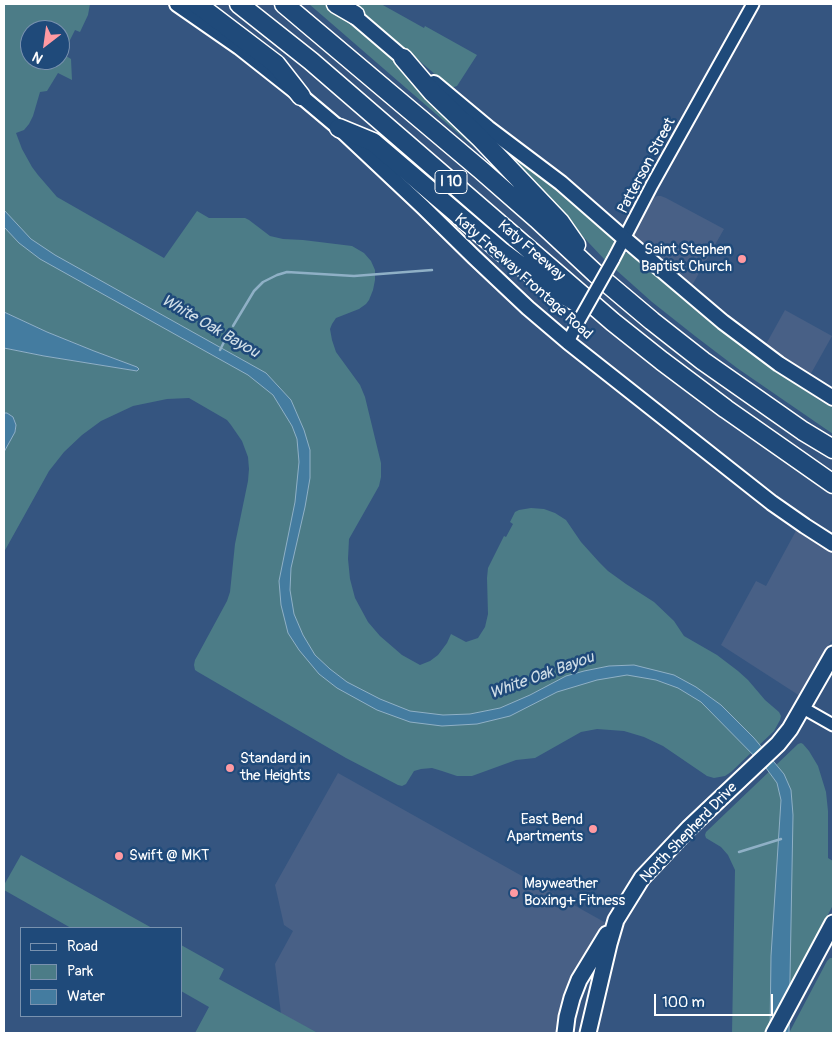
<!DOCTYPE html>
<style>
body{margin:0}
#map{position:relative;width:837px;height:1037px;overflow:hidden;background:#355580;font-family:Pangolin,sans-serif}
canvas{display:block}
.frame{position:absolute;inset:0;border:5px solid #fff;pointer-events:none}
.legend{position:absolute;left:20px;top:927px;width:162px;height:90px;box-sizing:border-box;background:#1f4a7a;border:1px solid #7992af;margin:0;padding:6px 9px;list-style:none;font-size:15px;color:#fff}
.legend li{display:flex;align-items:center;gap:10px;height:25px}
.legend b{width:25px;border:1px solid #7992af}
.north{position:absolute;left:20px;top:20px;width:50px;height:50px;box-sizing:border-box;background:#1f4a7a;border:1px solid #7992af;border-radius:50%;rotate:210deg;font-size:14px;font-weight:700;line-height:20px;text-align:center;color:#fff}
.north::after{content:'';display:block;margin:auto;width:18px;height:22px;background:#ff9aa2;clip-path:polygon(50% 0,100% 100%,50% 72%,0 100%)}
.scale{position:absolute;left:654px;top:994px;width:119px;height:22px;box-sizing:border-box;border:2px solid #fff;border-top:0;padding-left:6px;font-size:15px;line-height:18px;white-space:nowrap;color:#fff;-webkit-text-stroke:4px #1f4a7a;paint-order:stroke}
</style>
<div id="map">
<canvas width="837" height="1037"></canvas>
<div class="frame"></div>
<ul class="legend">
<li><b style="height:6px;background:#1f4a7a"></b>Road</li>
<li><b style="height:14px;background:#4c7c87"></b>Park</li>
<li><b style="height:14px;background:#447ca0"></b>Water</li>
</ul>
<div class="north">N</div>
<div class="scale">100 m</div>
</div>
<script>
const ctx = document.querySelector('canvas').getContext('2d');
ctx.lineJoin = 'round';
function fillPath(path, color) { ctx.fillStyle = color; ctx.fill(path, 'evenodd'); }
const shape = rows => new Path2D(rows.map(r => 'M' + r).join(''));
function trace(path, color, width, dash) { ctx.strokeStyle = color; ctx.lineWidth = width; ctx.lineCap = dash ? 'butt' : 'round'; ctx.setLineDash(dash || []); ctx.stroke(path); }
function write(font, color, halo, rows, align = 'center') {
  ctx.font = font + ' Pangolin,sans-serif'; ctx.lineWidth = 5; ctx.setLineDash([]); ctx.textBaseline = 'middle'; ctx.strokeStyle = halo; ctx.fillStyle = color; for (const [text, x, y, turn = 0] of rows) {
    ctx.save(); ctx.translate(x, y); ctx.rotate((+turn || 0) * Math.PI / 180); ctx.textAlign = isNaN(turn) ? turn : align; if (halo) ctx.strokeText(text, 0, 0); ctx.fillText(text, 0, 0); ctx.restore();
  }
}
fillPath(shape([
 [657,196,661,196,666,198,724,229,690,289,634,238,634,234,636,229,654,198],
 [785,310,832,336,809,377,765,346],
 [797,529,833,552,833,638,800,696,721,645,756,581,766,586],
 [338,773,606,923,577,980,563,1033,318,1033,281,1014,275,964,293,931,284,925,275,885]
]), '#486086');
fillPath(shape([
 [4,4,90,4,88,15,80,32,75,30,63,54,71,59,72,80,58,73,47,91,40,92,33,116,29,124,24,130,16,133,22,149,32,167,38,175,57,197,164,258,197,211,209,218,245,218,249,220,270,236,283,239,303,240,352,246,364,253,371,261,375,270,375,280,373,290,369,300,366,304,359,309,336,318,332,324,330,329,332,340,336,352,360,385,365,397,381,463,381,477,379,486,349,539,348,559,350,579,355,598,368,622,380,636,402,655,420,665,430,661,438,655,447,643,451,634,466,642,478,638,485,627,488,614,487,578,488,568,504,536,506,537,513,524,510,522,515,512,519,510,531,508,544,509,555,513,566,520,581,542,599,562,608,571,626,584,654,602,674,621,684,636,717,655,738,671,748,680,765,700,779,712,781,716,780,720,774,731,731,772,725,776,714,778,707,776,663,746,644,737,624,731,597,729,581,732,535,758,516,760,472,776,457,776,442,771,432,768,421,769,414,771,406,784,402,786,398,785,346,758,198,672,195,670,194,665,195,660,227,601,230,592,235,544,248,481,249,469,248,457,242,441,231,425,227,420,189,398,167,399,133,406,101,421,82,435,64,452,49,471,4,552,4,452,16,430,15,421,13,417,7,413,4,413,4,348,44,356,137,371,137,367,94,351,47,332,4,312],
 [30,30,60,30,60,60,30,60],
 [309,4,324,4,379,46,485,149,481,153],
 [353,4,381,4,424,28,425,26,477,55,457,86,451,88],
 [508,150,612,234,614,240,613,245,605,260,505,154],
 [623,253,630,253,643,260,736,340,781,374,819,400,833,408,833,434,737,368,695,336,652,302,615,269],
 [801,743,803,744,809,751,818,766,826,792,828,811,828,858,833,861,833,905,767,1033,732,1033,735,870,728,855,721,847,706,838,705,835,706,832,798,744],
 [21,855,152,928,71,928,4,890,4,885],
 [181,945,224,969,219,979,318,1033,195,1033,209,1007,181,991],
 [830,958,833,958,832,1033,789,1033,827,961]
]), '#4c7c87');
const water = shape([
 [4,210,31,239,55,255,266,373,291,400,304,430,310,450,310,478,305,507,291,568,290,590,294,614,303,635,315,655,330,669,347,682,380,699,410,711,443,715,470,714,500,708,530,695,566,676,584,671,609,666,634,665,674,675,696,687,721,705,754,738,784,774,791,790,793,815,789,1033,770,1033,771,956,781,800,777,783,766,768,701,702,678,688,656,680,627,675,597,680,557,692,510,716,477,724,442,726,410,722,377,710,337,688,319,674,299,650,288,633,281,605,279,581,295,502,299,462,297,439,292,426,273,395,248,375,40,259,19,243,4,227,4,210],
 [4,312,47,332,94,351,137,367,139,369,137,371,44,356,4,348,4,312],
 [4,413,7,413,13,417,16,425,15,432,4,452,4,413]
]);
fillPath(water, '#447ca0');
trace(water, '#8fb0c6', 1);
trace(shape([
 [233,326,254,291,263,282,277,275,287,272,354,276,432,270],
 [220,350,224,342],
 [739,852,781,839]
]), '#8fb0c6', 2.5);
const tertiary = shape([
 [613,260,652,185,753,4],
 [568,342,577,324],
 [803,708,833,725]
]);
const secondary = shape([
 [177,4,239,47,301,96,339,128,423,207,474,257,528,308,568,342,772,503,805,526,833,544],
 [346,9,409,63],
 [434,83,488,128,561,183,625,239,723,322,779,364,833,398]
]);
const primary = shape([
 [565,1033,567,1017,572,998,579,980,607,934],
 [588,1033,609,944,616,920,642,878,689,828,778,744,790,729,833,654],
 [774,1033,833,923]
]);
const motorway = shape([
 [197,4,276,64,301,96],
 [239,4,311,61,613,322,662,361,726,409,833,484],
 [284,4,481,170,537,219,595,273,652,321,703,361,803,431,833,449],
 [336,4,355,15],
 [403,58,432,92,481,139,560,222,576,245],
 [339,128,373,142,502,252,551,288,580,304]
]);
trace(tertiary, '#fff', 15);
trace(secondary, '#fff', 18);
trace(primary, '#fff', 19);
trace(motorway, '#fff', 21);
trace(tertiary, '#1f4a7a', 11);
trace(secondary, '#1f4a7a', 14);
trace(primary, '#1f4a7a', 15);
trace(motorway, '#1f4a7a', 18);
const tertiaryBridge = shape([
 [577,324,613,260]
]);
trace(tertiaryBridge, '#fff', 15, []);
trace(tertiaryBridge, '#1f4a7a', 11);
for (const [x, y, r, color] of [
 [742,259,5,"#ff9aa2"],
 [230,768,5,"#ff9aa2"],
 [593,829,5,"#ff9aa2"],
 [119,856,5,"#ff9aa2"],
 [514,893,5,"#ff9aa2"]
]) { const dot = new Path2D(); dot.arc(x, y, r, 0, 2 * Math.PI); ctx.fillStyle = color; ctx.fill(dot); trace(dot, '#1f4a7a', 2); }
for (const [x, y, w] of [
 [451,182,32]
]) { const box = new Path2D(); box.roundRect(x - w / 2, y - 11.5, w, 23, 4); ctx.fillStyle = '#1f4a7a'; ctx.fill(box); trace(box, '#fff', 1); }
write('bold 14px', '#fff', null, [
 ["I 10",451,182]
]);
write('15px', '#fff', '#1f4a7a', [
 ["Patterson Street",647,166,-62],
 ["Katy Freeway",531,251,41],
 ["Katy Freeway Frontage Road",523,277,42],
 ["North Shepherd Drive",689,833,-46]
]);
write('15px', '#fff', '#1f4a7a', [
 ["Saint Stephen",732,250,"right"],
 ["Baptist Church",732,267,"right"],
 ["Standard in",240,759],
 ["the Heights",240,776],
 ["East Bend",583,820,"right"],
 ["Apartments",583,837,"right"],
 ["Swift @ MKT",129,856],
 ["Mayweather",524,884],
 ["Boxing+ Fitness",524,901]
], 'left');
write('italic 16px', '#d0dee7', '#1f4a7a', [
 ["White Oak Bayou",210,327,30],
 ["White Oak Bayou",542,676,-20]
]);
</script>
